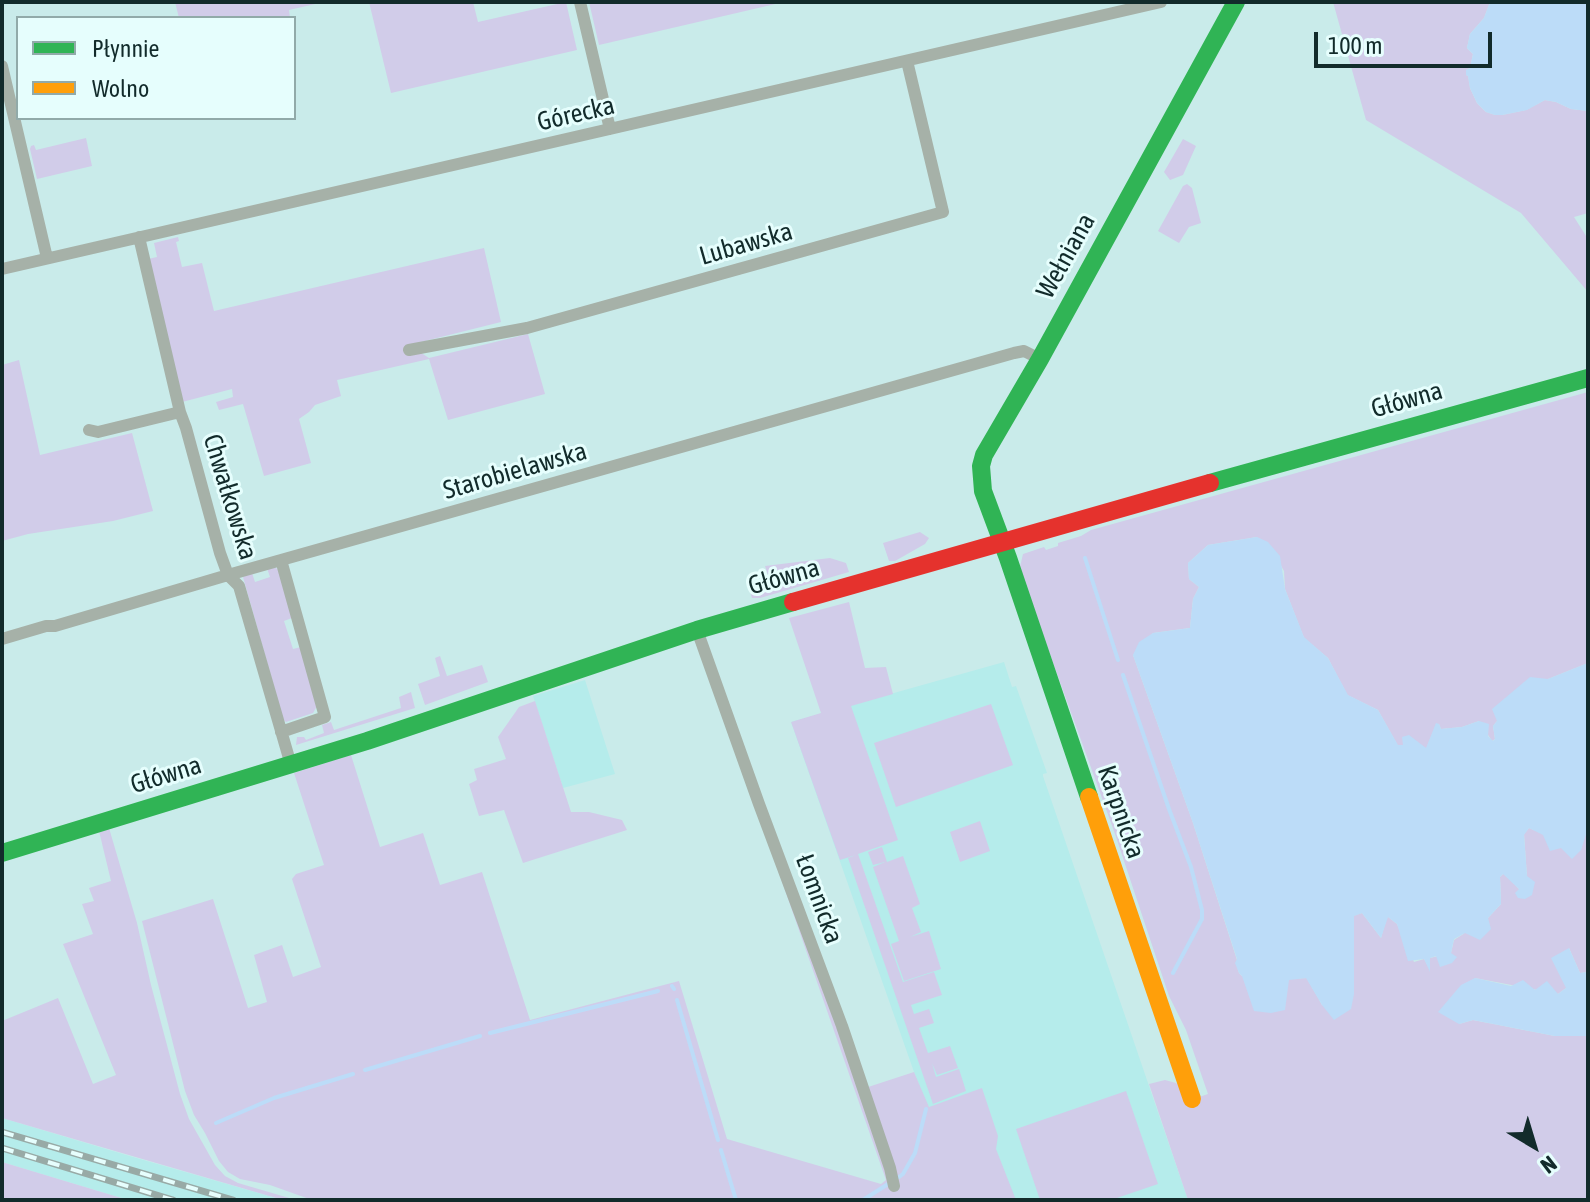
<!DOCTYPE html>
<meta charset="utf-8">
<style>
body{margin:0}
#map{position:relative;width:1590px;height:1202px;overflow:hidden;background:#c9ebea;font-family:"Asap Condensed",sans-serif}
canvas{display:block}
.frame{position:absolute;inset:0;border:4px solid #122b2b;pointer-events:none}
.legend{position:absolute;left:16px;top:16px;width:280px;height:104px;box-sizing:border-box;background:#e6fefd;border:2px solid #91aaa9;margin:0;padding:10px 14px;list-style:none;font-size:24px;color:#122b2b}
.legend li{display:flex;align-items:center;gap:16px;height:40px}
.legend b{width:40px;border:2px solid #91aaa9}
.north{position:absolute;left:1494px;top:1106px;width:80px;height:80px;-webkit-text-stroke:6px #e6fefd;paint-order:stroke;rotate:142deg;font-size:22px;font-weight:700;line-height:32px;text-align:center;color:#122b2b}
.north::after{content:'';display:block;margin:auto;width:28px;height:36px;background:#122b2b;clip-path:polygon(50% 0,100% 100%,50% 72%,0 100%)}
.scale{position:absolute;left:1314px;top:32px;width:178px;height:36px;box-sizing:border-box;border:4px solid #122b2b;border-top:0;padding-left:10px;font-size:24px;line-height:28px;white-space:nowrap;color:#122b2b;-webkit-text-stroke:6px #e6fefd;paint-order:stroke}
</style>
<div id="map">
<canvas width="1590" height="1202"></canvas>
<div class="frame"></div>
<ul class="legend">
<li><b style="height:10px;background:#30b455"></b>Płynnie</li>
<li><b style="height:10px;background:#ff9f0a"></b>Wolno</li>
</ul>
<div class="north">N</div>
<div class="scale">100 m</div>
</div>
<script>
const ctx = document.querySelector('canvas').getContext('2d');
ctx.lineJoin = 'round';
function fillPath(path, color) { ctx.fillStyle = color; ctx.fill(path, 'evenodd'); }
const shape = rows => new Path2D(rows.map(r => 'M' + r).join(''));
function trace(path, color, width, dash) { ctx.strokeStyle = color; ctx.lineWidth = width; ctx.lineCap = dash ? 'butt' : 'round'; ctx.setLineDash(dash || []); ctx.stroke(path); }
function write(font, color, halo, rows, align = 'center') {
  ctx.font = font + ' "Asap Condensed",sans-serif'; ctx.lineWidth = 6; ctx.setLineDash([]); ctx.textBaseline = 'middle'; ctx.strokeStyle = halo; ctx.fillStyle = color; for (const [text, x, y, turn = 0] of rows) {
    ctx.save(); ctx.translate(x, y); ctx.rotate((+turn || 0) * Math.PI / 180); ctx.textAlign = isNaN(turn) ? turn : align; if (halo) ctx.strokeText(text, 0, 0); ctx.fillText(text, 0, 0); ctx.restore();
  }
}
fillPath(shape([
 [1004,662,1012,687,1016,686,1047,773,1043,774,1043,776,1188,1200,963,1200,914,1072,791,722],
 [585,680,615,774,563,788,533,696],
 [2,1118,133,1157,283,1200,128,1200,2,1162]
]), '#b5eceb');
fillPath(shape([
 [175,2,324,2,289,10,290,18,179,18],
 [369,2,473,2,478,22,566,2,577,50,391,93],
 [589,2,784,2,599,45],
 [1333,2,1490,2,1484,18,1470,34,1467,48,1473,54,1470,68,1466,70,1466,75,1468,76,1470,88,1477,103,1486,112,1495,115,1502,115,1526,110,1545,100,1556,102,1571,109,1588,111,1588,213,1574,217,1588,239,1588,292,1521,213,1366,120],
 [86,138,92,166,37,179,30,149,31,146,34,145,36,150],
 [1183,139,1196,146,1183,175,1170,180,1164,172],
 [1187,184,1192,188,1201,223,1189,227,1179,243,1158,231,1183,186],
 [178,237,179,241,176,242,182,267,202,263,214,311,484,248,501,322,409,345,429,358,528,334,545,394,448,420,429,359,337,380,341,396,315,405,309,412,299,419,311,463,264,476,243,404,219,410,216,402,233,397,232,389,182,402,148,259,157,257,154,243],
 [19,360,40,455,132,433,153,511,113,521,28,534,2,541,2,365],
 [1588,392,1588,663,1548,679,1497,721,1493,726,1495,739,1492,741,1479,721,1462,727,1441,729,1439,724,1426,749,1398,746,1378,710,1347,695,1328,658,1304,638,1285,589,1284,571,1280,564,1257,537,1208,545,1188,563,1189,579,1199,587,1193,599,1190,628,1153,633,1133,655,1193,823,1237,960,1236,963,1239,973,1242,976,1289,979,1307,978,1322,1005,1354,993,1353,916,1362,913,1381,938,1387,916,1397,924,1414,962,1424,959,1430,969,1430,958,1451,953,1454,940,1488,918,1501,904,1500,877,1504,873,1520,890,1518,898,1527,877,1524,834,1529,828,1543,834,1561,848,1581,849,1587,827,1588,828,1588,972,1580,973,1569,948,1566,988,1558,994,1475,978,1459,1024,1473,1020,1555,1036,1588,1036,1588,1200,1188,1200,1149,1084,1165,1080,1176,1083,1183,1089,1187,1101,1208,1094,1186,1030,1169,996,1115,834,1039,624,1020,567,1023,554,1044,547,1046,550,1058,546,1058,543,1081,536,1091,530],
 [920,532,929,538,925,544,895,561,889,561,883,543],
 [830,558,846,563,849,572,760,598,752,598,748,584,769,578,765,566],
 [274,567,279,570,292,618,284,621,293,649,301,647,317,706,313,713,286,722,283,719,243,577,252,573,255,582,270,577,267,568],
 [849,602,865,668,886,667,893,694,851,706,898,840,858,854,903,982,934,972,942,995,911,1005,914,1014,929,1009,934,1023,919,1028,928,1053,950,1046,958,1068,937,1075,932,1063,936,1077,959,1069,966,1091,933,1104,848,858,856,855,840,860,791,722,821,713,789,618],
 [440,656,447,676,482,665,488,682,425,705,418,684,440,676,435,658],
 [411,692,415,708,296,745,297,737,304,737,306,740,324,733,322,725,331,722,334,730,401,708,399,697],
 [535,701,571,812,589,812,622,820,627,830,523,863,504,810,479,816,469,784,477,780,474,769,506,759,498,737,519,707],
 [991,704,1013,765,896,807,874,743],
 [351,755,380,847,423,833,440,885,482,872,530,1020,679,981,727,1139,881,1184,886,1180,755,804,862,1089,914,1072,929,1107,982,1088,998,1136,996,1149,1016,1200,312,1200,270,1185,240,1179,228,1172,219,1161,205,1133,194,1115,185,1091,142,921,213,899,248,1008,267,1002,254,955,282,945,293,977,321,967,292,879,296,874,324,865,294,773],
 [980,821,990,851,960,862,950,832],
 [109,828,137,923,151,985,180,1094,189,1119,215,1165,225,1176,238,1183,296,1200,283,1200,2,1118,2,1021,58,998,93,1084,116,1075,63,944,93,934,82,904,94,901,89,888,111,881,99,831],
 [882,847,887,862,903,856,920,904,912,908,921,932,910,937,929,931,941,969,904,981,891,944,899,941,873,867,885,862,873,865,868,852],
 [1126,1091,1158,1184,1111,1200,1040,1200,1016,1129],
 [2,1162,128,1200,2,1200]
]), '#d1cce9');
fillPath(shape([
 [1490,2,1588,2,1588,111,1571,109,1556,102,1545,100,1527,110,1502,115,1495,115,1486,112,1477,103,1470,88,1468,76,1466,75,1466,70,1470,68,1473,54,1467,48,1470,34,1484,18],
 [1257,537,1268,542,1280,556,1285,589,1304,637,1328,658,1348,695,1378,710,1398,745,1403,745,1402,737,1409,735,1426,748,1436,723,1439,724,1441,729,1462,727,1479,721,1489,724,1488,736,1493,741,1495,739,1493,726,1497,721,1492,709,1530,677,1548,679,1588,663,1588,828,1581,850,1572,859,1561,848,1550,851,1543,835,1529,828,1524,835,1527,876,1535,882,1532,895,1525,899,1518,898,1515,893,1519,889,1503,874,1500,877,1501,904,1488,918,1491,929,1480,940,1465,933,1454,939,1451,953,1457,957,1452,963,1440,967,1436,956,1430,958,1430,972,1424,959,1408,961,1397,924,1388,917,1381,938,1362,913,1354,916,1354,994,1351,1009,1334,1020,1322,1005,1306,978,1289,980,1285,1010,1271,1013,1254,1011,1242,976,1239,973,1235,963,1237,959,1193,823,1133,655,1139,642,1153,633,1190,628,1193,599,1199,587,1189,579,1188,563,1208,545],
 [1569,948,1580,973,1588,972,1588,1036,1555,1036,1473,1020,1459,1024,1438,1012,1461,985,1475,978,1511,986,1523,980,1535,990,1547,981,1558,994,1566,988,1551,958]
]), '#bcdcf8');
trace(shape([
 [1085,558,1118,660],
 [1123,675,1169,809,1191,867,1202,910,1202,919,1173,973],
 [672,986,674,989],
 [677,1000,718,1140],
 [490,1033,658,991],
 [365,1070,480,1036],
 [216,1123,274,1098,353,1074],
 [721,1150,736,1200],
 [899,1177,903,1174,915,1153,926,1109],
 [863,1200,888,1184]
]), '#bcdcf8', 4);
trace(shape([
 [580,2,610,129],
 [2,66,47,258],
 [139,237,180,412,186,428,220,553,228,575,239,586,291,765],
 [2,269,1161,2],
 [409,350,527,328,943,212,907,61],
 [89,430,98,432,180,412],
 [281,560,325,717,281,732],
 [697,630,759,804,842,1026,890,1168,894,1186],
 [2,639,46,626,55,626,228,575,1014,353,1024,351,1040,359]
]), '#a6b1a8', 12);
trace(shape([
 [1210,483,1588,378],
 [1089,797,1008,558,983,491,981,466,984,455,1040,359,1236,2],
 [2,853,367,741,697,630,793,602]
]), '#30b455', 18);
trace(shape([
 [1089,797,1192,1099]
]), '#ff9f0a', 18);
trace(shape([
 [793,602,1210,483]
]), '#e5322d', 18);
const rail = shape([
 [2,1132,233,1200],
 [2,1148,173,1200]
]);
trace(rail, '#98aaa6', 7);
trace(rail, '#e6fefd', 4, [12]);
write('26px', '#122b2b', '#e6fefd', [
 ["Górecka",576,114,-13],
 ["Lubawska",746,244,-16],
 ["Wełniana",1066,256,-61],
 ["Główna",1407,400,-16],
 ["Starobielawska",515,471,-16],
 ["Chwałkowska",230,497,73],
 ["Główna",784,577,-16],
 ["Główna",166,775,-17],
 ["Karpnicka",1121,812,71],
 ["Łomnicka",819,899,70]
]);
</script>
